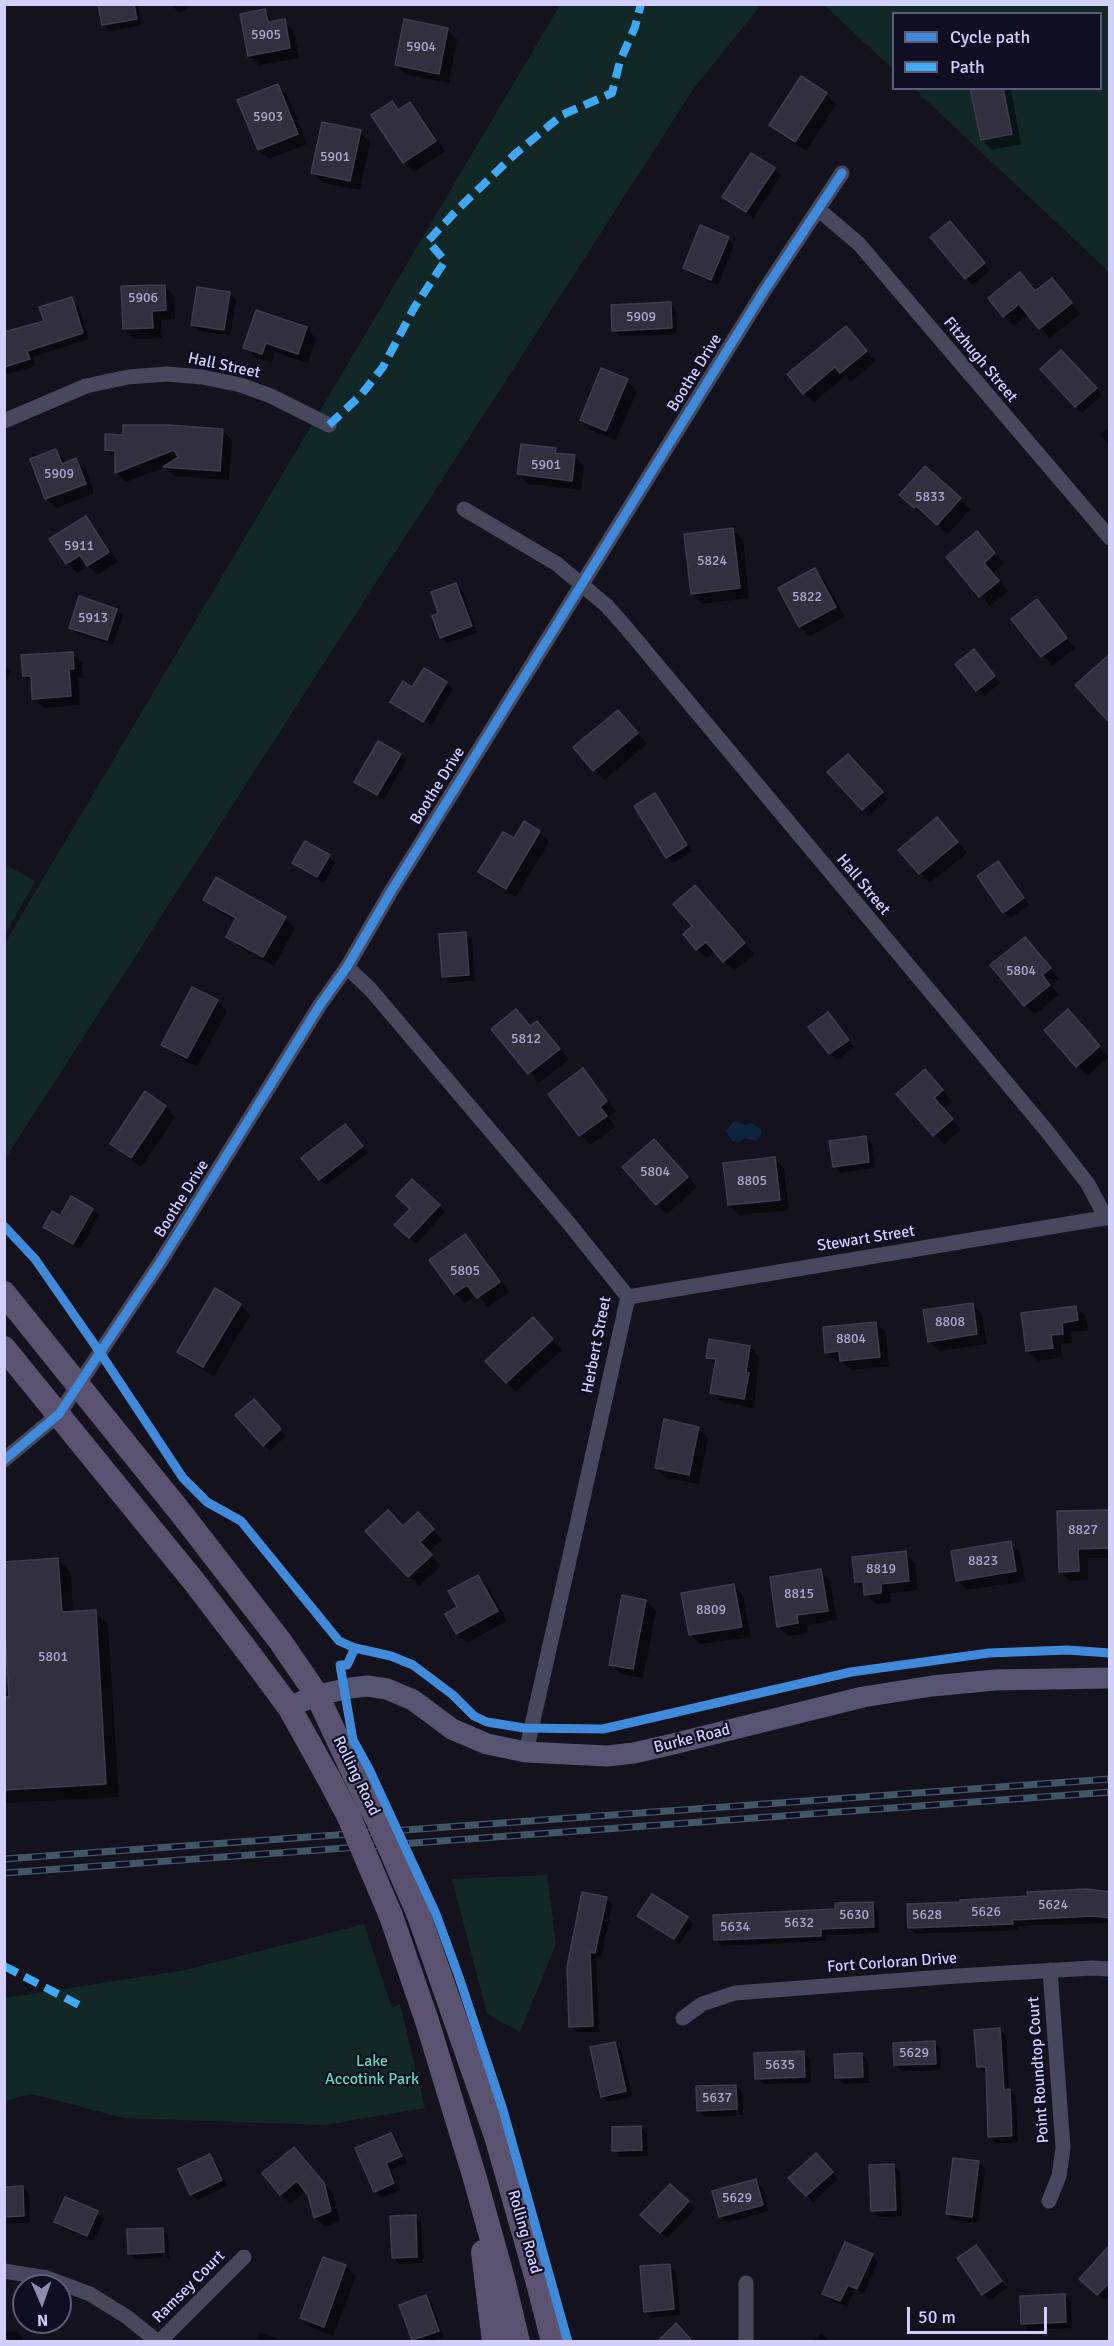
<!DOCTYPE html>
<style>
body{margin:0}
#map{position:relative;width:1114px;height:2346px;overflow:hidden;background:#14121d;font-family:Signika,sans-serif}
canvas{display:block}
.frame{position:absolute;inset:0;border:6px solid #d1cffe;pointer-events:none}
.legend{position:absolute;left:892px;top:12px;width:210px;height:78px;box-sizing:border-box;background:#100e22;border:2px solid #5d5b7a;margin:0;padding:8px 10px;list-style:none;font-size:18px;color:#d1cffe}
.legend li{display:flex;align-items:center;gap:12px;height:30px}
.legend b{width:30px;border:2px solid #5d5b7a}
.north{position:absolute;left:12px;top:2274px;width:60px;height:60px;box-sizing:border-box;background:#100e22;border:2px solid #5d5b7a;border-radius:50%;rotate:178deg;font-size:16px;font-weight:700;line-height:24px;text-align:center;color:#d1cffe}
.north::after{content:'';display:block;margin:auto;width:21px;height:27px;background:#8f8daf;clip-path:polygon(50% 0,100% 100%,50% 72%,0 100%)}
.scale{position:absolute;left:907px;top:2307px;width:140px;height:27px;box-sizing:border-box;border:3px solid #d1cffe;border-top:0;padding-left:8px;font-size:18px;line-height:21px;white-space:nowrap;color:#d1cffe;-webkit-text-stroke:4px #100e22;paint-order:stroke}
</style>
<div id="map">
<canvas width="1114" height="2346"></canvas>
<div class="frame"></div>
<ul class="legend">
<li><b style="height:8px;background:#408adc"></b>Cycle path</li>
<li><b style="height:8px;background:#3fa9f5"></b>Path</li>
</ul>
<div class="north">N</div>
<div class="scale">50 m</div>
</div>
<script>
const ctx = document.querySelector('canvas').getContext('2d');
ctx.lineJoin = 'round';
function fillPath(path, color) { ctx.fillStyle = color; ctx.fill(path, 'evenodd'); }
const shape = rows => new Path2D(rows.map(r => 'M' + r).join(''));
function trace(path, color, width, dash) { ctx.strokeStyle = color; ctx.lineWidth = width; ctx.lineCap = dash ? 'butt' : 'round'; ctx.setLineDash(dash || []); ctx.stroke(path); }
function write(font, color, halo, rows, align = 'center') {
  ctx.font = font + ' Signika,sans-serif'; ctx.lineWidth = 4.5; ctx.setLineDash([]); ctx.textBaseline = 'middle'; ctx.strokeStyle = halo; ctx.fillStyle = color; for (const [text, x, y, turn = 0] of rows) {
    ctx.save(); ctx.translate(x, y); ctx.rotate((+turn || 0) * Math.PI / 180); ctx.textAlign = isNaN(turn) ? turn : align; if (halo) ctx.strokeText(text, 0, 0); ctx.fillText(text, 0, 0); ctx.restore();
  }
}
fillPath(shape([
 [560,5,761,5,694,88,5,1159,5,943],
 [824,5,1109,5,1109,272,914,89,1100,88,1100,14,894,14,893,69],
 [8,866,35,881,5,935,4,872],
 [547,1875,556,1944,520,2032,487,2014,452,1879],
 [364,1924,392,2008,400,2004,425,2108,325,2125,124,2118,31,2094,5,2101,5,1998,186,1970]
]), '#112827');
fillPath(shape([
 [734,1121,746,1125,751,1123,762,1130,761,1136,756,1141,745,1138,738,1142,732,1141,726,1131]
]), '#0e2542');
fillPath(shape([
 [100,4,138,4,142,25,110,31,103,25],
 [171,4,194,4,179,13],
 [265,11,275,23,284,21,294,31,299,58,259,65,249,55],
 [447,30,457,39,449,83,406,75,396,65],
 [802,79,826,94,836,104,806,151,781,135,771,125],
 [278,86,287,95,307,144,269,159,259,150],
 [972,88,1009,88,1011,90,1021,144,992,150,982,140],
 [391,103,399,111,410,104,420,114,445,151,414,172,404,162],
 [360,132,370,142,360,190,323,183,313,173],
 [752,155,781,175,753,218,724,197],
 [956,229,990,271,972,285,932,237],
 [728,238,734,245,718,285,691,274,684,268],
 [1020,274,1037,292,1052,280,1080,314,1050,338,1029,314,1014,326,1004,316],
 [164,286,174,296,175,319,161,320,162,338,134,339,124,329],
 [230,293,236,300,230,335,199,331,192,324],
 [71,299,78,305,89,339,33,357,35,366,4,375,4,334,46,322],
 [670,304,676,310,677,334,620,336,613,330],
 [306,329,316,338,308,363,275,352,272,363,255,357,245,347],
 [855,337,875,361,851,382,845,376,814,402,804,393],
 [1068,358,1102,395,1082,413,1042,369],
 [602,370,627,381,637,391,616,440,591,430,581,420],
 [1110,426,1110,445,1100,434],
 [223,431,232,440,229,480,174,476,165,467,126,482,116,472,117,460,106,450],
 [56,450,67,463,76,460,86,470,93,489,93,494,56,508,46,498],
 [555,450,560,455,574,456,584,466,581,490,528,484,518,474],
 [925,468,970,509,948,534,926,515,924,517,911,505],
 [85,518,95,528,118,562,98,575,88,566,77,573,67,563],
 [733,530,743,540,749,598,702,604,692,594],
 [977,533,1004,564,993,573,1008,592,990,606,948,557],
 [815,570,825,580,845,617,810,636,800,626],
 [456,585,462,591,477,633,447,643,441,637,440,614],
 [1037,601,1075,648,1052,666,1013,619],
 [116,610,123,616,113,645,79,634,72,628],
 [72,654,82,663,83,678,78,679,80,705,44,708,34,698,33,684,24,676],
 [980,657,1000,683,984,696,957,664],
 [4,665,11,672,4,685],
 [446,683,453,689,430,727,430,724,397,704,397,707,392,702,413,689],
 [628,722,647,744,604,780,575,748],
 [400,755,406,761,384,800,362,788,356,782],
 [854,762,888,799,869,816,829,772],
 [654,795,661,801,692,851,674,863,667,857],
 [947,829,967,853,930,883,900,850],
 [539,832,549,842,516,897,490,882,480,872,514,840],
 [329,856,335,863,324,883,300,869,294,863],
 [1004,870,1029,905,1010,918,1004,912],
 [217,879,286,918,295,928,274,966,238,946,228,936,236,921,215,910,205,900],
 [705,897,754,954,734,971,716,951,707,958,697,949,694,926],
 [466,934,472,940,475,981,450,982,443,976],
 [1035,949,1059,979,1051,985,1059,995,1035,1014,1025,1005],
 [217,1001,227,1011,197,1067,173,1054,163,1045],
 [834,1020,854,1047,837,1060,810,1027],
 [1078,1021,1109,1057,1087,1076,1046,1030],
 [537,1023,569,1059,539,1083,493,1029,531,1028],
 [583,1070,616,1112,608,1117,615,1127,590,1145,581,1135,551,1094],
 [935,1080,952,1101,943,1108,961,1130,944,1144,898,1094],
 [165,1107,175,1117,141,1167,121,1153,112,1143],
 [351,1132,368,1153,326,1185,320,1179],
 [866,1138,872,1144,875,1168,840,1173,834,1166],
 [664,1150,697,1187,667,1214,624,1167],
 [775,1159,784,1169,789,1210,739,1215,729,1205],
 [71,1198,93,1210,99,1216,80,1249,51,1233,45,1227,60,1218],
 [439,1206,445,1212,416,1244,403,1231,411,1209],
 [465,1236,474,1246,509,1292,488,1307,477,1294,465,1303,455,1293],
 [972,1304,982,1314,987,1344,939,1351,929,1341],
 [240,1305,250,1315,214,1376,189,1362,179,1352],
 [1076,1307,1086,1317,1088,1330,1071,1332,1072,1343,1061,1344,1062,1357,1038,1361,1028,1351],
 [876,1323,886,1333,889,1366,851,1370,842,1361,837,1362,827,1352],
 [542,1329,562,1350,516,1392,507,1382],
 [750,1347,759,1357,754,1408,722,1402,712,1392,717,1366,708,1357],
 [260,1407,286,1436,270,1451,264,1445],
 [698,1428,708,1438,699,1484,666,1478,656,1468],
 [1110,1511,1110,1558,1088,1558,1088,1580,1070,1581,1060,1571,1058,1513],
 [428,1524,442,1540,428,1552,441,1566,419,1586,367,1531],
 [1010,1543,1020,1553,1025,1581,967,1590,957,1580],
 [905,1553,915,1563,918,1590,890,1593,891,1603,875,1604,856,1582],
 [58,1560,71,1573,73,1613,95,1612,108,1625,119,1797,4,1803,4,1699,11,1698,7,1630,4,1627,4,1563],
 [820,1571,830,1581,837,1620,807,1625,808,1633,788,1636,779,1626],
 [478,1576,488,1586,507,1621,467,1643,457,1633,459,1608],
 [733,1586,743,1596,751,1637,700,1644,690,1634],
 [646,1601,656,1611,643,1678,621,1674,611,1664],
 [1110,1894,1110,1923,1018,1926,1018,1930,916,1934,909,1928],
 [606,1898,612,1905,601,1959,596,1957,599,2032,577,2032,570,2026,568,1967],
 [872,1903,878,1910,879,1933,826,1935,826,1941,722,1946,716,1940],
 [639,1916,687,1918,693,1924,680,1944],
 [999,2030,1006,2036,1009,2090,1016,2097,1018,2142,996,2143,989,2136,987,2073,978,2067],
 [934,2043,940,2049,941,2070,902,2071,896,2065],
 [614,2044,621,2050,632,2097,609,2102,602,2096],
 [804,2053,810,2059,811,2083,763,2084,757,2078],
 [862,2055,868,2061,869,2083,843,2084,836,2077],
 [736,2086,742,2093,743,2115,739,2115,738,2091,735,2091,736,2116,705,2117,699,2110],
 [641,2128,647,2134,648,2156,620,2157,614,2150],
 [390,2135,397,2141,407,2163,391,2170,400,2190,382,2198,375,2191],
 [294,2149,333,2194,340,2221,325,2227,315,2218,306,2191,290,2204,281,2194],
 [210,2156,216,2162,227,2186,198,2200,191,2194],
 [822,2161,838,2179,813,2202,790,2178],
 [979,2162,985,2169,978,2223,954,2220,948,2214],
 [894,2165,900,2172,902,2216,879,2217,873,2211],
 [755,2180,762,2187,768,2211,727,2223,720,2217,714,2192],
 [670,2186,695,2209,667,2238,643,2215],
 [22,2188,29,2194,30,2222,4,2223,4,2189],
 [66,2199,97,2213,104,2219,94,2241,62,2228,56,2222],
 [415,2216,421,2223,423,2263,399,2264,393,2257],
 [162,2229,168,2235,169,2258,165,2258,164,2234,161,2234,162,2258,136,2259,130,2253],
 [976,2247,1007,2288,989,2300,983,2294],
 [1110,2247,1110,2295,1105,2300,1087,2286],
 [872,2255,878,2262,864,2294,854,2290,847,2307,830,2300,824,2293],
 [324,2259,346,2267,356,2276,333,2336,312,2328,302,2318],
 [670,2265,676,2272,680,2315,651,2318,645,2311],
 [1065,2296,1071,2302,1072,2328,1028,2330,1022,2323],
 [426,2297,432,2304,444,2337,432,2342,415,2342,413,2340],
 [4,2331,17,2332,23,2338,23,2342,4,2342],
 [259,2332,279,2339,282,2342,255,2342],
 [821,2333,830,2342,812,2342]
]), '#0007');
const building = shape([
 [98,4,134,4,137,19,102,25,98,4],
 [265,9,268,22,285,19,290,48,248,56,240,14,265,9],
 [404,19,448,28,439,74,395,65,404,19],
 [801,76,827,93,795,142,769,125,801,76],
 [278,84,298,134,258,150,237,100,278,84],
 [970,88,1003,88,1012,134,981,140,970,88],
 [392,101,398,110,410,102,436,141,403,163,371,115,392,101],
 [322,122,361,130,350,181,311,173,322,122],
 [751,153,775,168,746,212,722,197,751,153],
 [950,221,985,263,965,279,930,237,950,221],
 [700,225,729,237,711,280,683,268,700,225],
 [1020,272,1035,291,1052,278,1072,303,1039,329,1019,304,1003,317,988,298,1020,272],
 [165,285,166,310,152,311,153,328,123,329,121,286,165,285],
 [197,287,230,292,224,330,191,325,197,287],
 [72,297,83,333,27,351,30,359,4,367,4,332,44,321,39,307,72,297],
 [671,302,672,328,612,331,611,305,671,302],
 [256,310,307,327,298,354,266,343,262,354,243,348,256,310],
 [846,326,867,351,840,373,835,367,803,394,787,374,846,326],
 [1061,350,1097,388,1075,407,1040,369,1061,350],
 [601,368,628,379,606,431,580,420,601,368],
 [123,425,169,425,223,429,220,471,163,467,178,457,174,450,115,473,115,451,105,450,105,434,123,435,123,425],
 [521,444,556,448,555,453,575,455,572,481,517,474,521,444],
 [56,449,62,464,76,458,86,484,45,499,30,459,56,449],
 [925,466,961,498,937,525,916,506,914,508,899,495,925,466],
 [86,516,109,552,87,566,80,555,66,564,49,539,86,516],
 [733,528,740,588,691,594,684,534,733,528],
 [977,531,995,553,984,563,999,581,979,597,946,557,977,531],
 [815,568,836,607,799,627,778,588,815,568],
 [456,583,472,626,440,638,432,616,438,613,431,592,456,583],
 [79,596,117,609,107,640,69,628,79,596],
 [1037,599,1067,638,1041,657,1011,619,1037,599],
 [974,649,995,676,976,691,955,664,974,649],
 [73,652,74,669,69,669,71,696,32,699,31,676,23,676,21,655,73,652],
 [1110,654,1110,723,1075,685,1110,654],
 [424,668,447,682,423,722,390,702,403,681,412,687,424,668],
 [618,710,638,733,593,771,573,747,618,710],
 [378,741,401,754,377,795,354,782,378,741],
 [848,754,883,792,862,810,827,772,848,754],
 [655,793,687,845,666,858,634,806,655,793],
 [937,817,958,842,919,874,898,850,937,817],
 [524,821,540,831,506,889,478,872,503,832,514,838,524,821],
 [305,841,330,855,317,877,292,863,305,841],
 [998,861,1024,898,1003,913,977,876,998,861],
 [216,877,286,917,263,957,226,937,236,918,203,900,216,877],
 [695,885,745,943,723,962,706,942,696,950,683,934,692,926,673,904,695,885],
 [466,932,469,975,442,977,439,934,466,932],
 [1025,937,1051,968,1042,975,1050,985,1024,1006,990,965,1025,937],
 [192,987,218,1000,187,1058,161,1045,192,987],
 [516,1009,530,1026,537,1021,560,1049,528,1074,491,1029,516,1009],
 [1068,1009,1100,1046,1076,1067,1044,1030,1068,1009],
 [828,1012,849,1040,829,1054,808,1027,828,1012],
 [583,1068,607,1101,600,1107,607,1116,579,1136,548,1094,583,1068],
 [925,1069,943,1090,934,1098,953,1119,933,1136,896,1094,925,1069],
 [145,1091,166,1106,131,1158,110,1144,145,1091],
 [345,1124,363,1146,319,1180,301,1158,345,1124],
 [866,1136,869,1162,833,1167,829,1141,866,1136],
 [654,1139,688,1177,656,1205,622,1167,654,1139],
 [775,1157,780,1200,728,1205,723,1163,775,1157],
 [412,1179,440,1205,409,1238,394,1225,410,1209,396,1196,412,1179],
 [71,1196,93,1209,73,1244,43,1227,52,1211,60,1216,71,1196],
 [465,1234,500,1282,477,1298,467,1285,454,1294,429,1260,465,1234],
 [215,1288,241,1304,203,1367,177,1352,215,1288],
 [973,1303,977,1334,928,1342,923,1310,973,1303],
 [1076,1306,1078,1320,1062,1323,1063,1334,1051,1335,1053,1348,1026,1351,1021,1313,1076,1306],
 [533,1317,553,1339,506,1383,485,1361,533,1317],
 [876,1322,880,1357,840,1361,839,1351,825,1353,823,1327,876,1322],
 [709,1339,750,1346,746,1372,749,1373,744,1399,710,1393,716,1359,706,1358,709,1339],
 [254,1399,281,1429,263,1446,235,1415,254,1399],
 [664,1419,699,1427,689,1475,655,1468,664,1419],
 [388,1510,403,1526,418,1512,434,1529,420,1542,432,1555,408,1577,365,1531,388,1510],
 [1110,1510,1110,1548,1078,1549,1079,1571,1059,1572,1057,1511,1110,1510],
 [1011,1541,1016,1571,956,1581,951,1551,1011,1541],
 [906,1551,909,1581,881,1584,881,1593,864,1595,863,1582,855,1582,852,1557,906,1551],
 [58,1558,62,1612,96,1610,106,1784,4,1790,4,1697,9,1697,4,1616,4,1562,58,1558],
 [821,1569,828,1611,797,1615,798,1623,777,1627,770,1577,821,1569],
 [478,1575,498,1611,456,1634,445,1614,457,1607,448,1591,478,1575],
 [734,1584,742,1627,689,1635,681,1593,734,1584],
 [622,1595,646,1600,633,1669,609,1665,622,1595],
 [1086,1889,1110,1892,1110,1918,1093,1916,1012,1920,1013,1924,908,1928,907,1904,960,1902,960,1900,1028,1896,1027,1892,1086,1889],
 [582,1892,607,1897,595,1953,590,1952,593,2026,569,2027,567,1967,582,1892],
 [652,1894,688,1917,674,1939,637,1916,652,1894],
 [873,1902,874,1927,821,1929,821,1936,714,1940,713,1915,835,1909,835,1903,873,1902],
 [1000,2028,1004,2090,1010,2089,1012,2136,988,2137,986,2067,977,2067,974,2030,1000,2028],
 [935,2041,936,2064,894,2065,893,2043,935,2041],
 [615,2042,626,2091,601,2097,590,2047,615,2042],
 [804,2051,805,2077,755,2079,754,2053,804,2051],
 [862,2053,863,2077,835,2078,834,2054,862,2053],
 [736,2085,737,2109,697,2111,696,2086,736,2085],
 [641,2126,642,2150,612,2151,612,2127,641,2126],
 [391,2133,402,2156,386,2163,394,2183,374,2192,355,2148,391,2133],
 [294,2147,324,2183,331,2211,314,2218,308,2195,297,2181,280,2195,262,2173,294,2147],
 [816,2153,833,2172,806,2196,788,2178,816,2153],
 [210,2154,222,2180,190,2195,178,2169,210,2154],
 [953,2158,979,2161,972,2217,946,2214,953,2158],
 [894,2164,896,2210,871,2211,869,2165,894,2164],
 [756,2179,763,2205,719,2217,712,2191,756,2179],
 [670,2184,689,2201,660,2233,640,2215,670,2184],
 [23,2186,24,2216,4,2217,4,2187,23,2186],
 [65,2197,98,2211,87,2236,54,2222,65,2197],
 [416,2215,417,2257,392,2258,390,2216,416,2215],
 [163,2228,164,2252,128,2254,127,2229,163,2228],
 [845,2242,873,2254,857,2289,848,2285,840,2301,822,2294,845,2242],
 [976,2245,1002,2281,982,2295,957,2258,976,2245],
 [1110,2245,1110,2282,1097,2295,1079,2279,1110,2245],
 [323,2257,346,2265,324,2327,300,2318,323,2257],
 [670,2264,674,2309,644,2312,640,2266,670,2264],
 [1065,2294,1066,2322,1021,2324,1020,2296,1065,2294],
 [426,2295,439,2331,412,2340,399,2305,426,2295],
 [676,2323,693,2342,657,2342,676,2323]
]);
fillPath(building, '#32303f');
trace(building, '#3f3c51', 1.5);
trace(shape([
 [819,210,859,244,1110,538],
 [4,421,86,386,128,377,167,374,202,377,241,385,271,396,329,425],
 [464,509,557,564,607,606,623,624,1046,1130,1088,1184,1106,1218],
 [347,967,371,990,567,1221,628,1297],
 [628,1297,1110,1217],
 [4,1460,59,1414,161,1261,320,1005,347,967,390,893,764,291,842,173],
 [526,1752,628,1297],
 [683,2018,702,2004,735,1993,957,1976,1092,1968,1110,1969],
 [1049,2201,1059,2176,1063,2148,1050,1970],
 [4,2271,47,2278,90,2294,127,2317,158,2342],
 [746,2283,746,2342],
 [159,2342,244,2257]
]), '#47485e', 15);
trace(shape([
 [289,1707,317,1695,351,1688,367,1686,387,1689,413,1700,452,1729,487,1744,526,1752,607,1756,634,1753,673,1744,863,1697,932,1686,995,1680,1110,1678]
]), '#555571', 21);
trace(shape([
 [4,1293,181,1513,280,1641,317,1695,354,1774],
 [4,1348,196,1584,251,1656,289,1707,328,1777],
 [418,1913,496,2136,538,2283,553,2342],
 [391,1916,427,2021,474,2175,503,2279,518,2342],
 [483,2252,494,2342]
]), '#5b526f', 24);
const rail = shape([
 [4,1859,1110,1779],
 [4,1873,1110,1792]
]);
trace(rail, '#405866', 7);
trace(rail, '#100e22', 4.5, [14]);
trace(shape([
 [354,1774,378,1821,418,1913],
 [328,1777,349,1817,391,1916]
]), '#5b526f', 24);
trace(shape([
 [329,425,361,395,383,367,414,308,445,261,428,241,460,207,515,154,562,115,612,93,620,61,635,27,641,4],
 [4,1966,81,2006]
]), '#3fa9f5', 8, [15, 8]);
trace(shape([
 [4,1226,35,1259,99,1351,183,1478,207,1502,241,1521,339,1641,355,1648,347,1665,340,1665,353,1740,369,1769,436,1914,459,1977,503,2110,568,2342],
 [4,1460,59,1414,161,1261,320,1005,347,967,390,893,764,291,842,173],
 [355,1648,391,1656,413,1665,453,1695,474,1716,487,1722,524,1728,603,1729,851,1672,989,1653,1067,1650,1110,1653]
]), '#408adc', 9);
write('14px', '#a9a7ce', null, [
 ["5905",266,35],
 ["5904",421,47],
 ["5903",268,117],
 ["5901",335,157],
 ["5906",143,298],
 ["5909",641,317],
 ["5901",546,465],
 ["5909",59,474],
 ["5833",930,497],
 ["5911",79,546],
 ["5824",712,561],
 ["5822",807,597],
 ["5913",93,618],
 ["5804",1021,971],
 ["5812",526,1039],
 ["5804",655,1172],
 ["8805",752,1181],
 ["5805",465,1271],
 ["8808",950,1322],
 ["8804",851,1339],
 ["8827",1083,1530],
 ["8823",983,1561],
 ["8819",881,1569],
 ["8815",799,1594],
 ["8809",711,1610],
 ["5801",53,1657],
 ["5624",1053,1905],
 ["5626",986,1912],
 ["5630",854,1915],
 ["5628",927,1915],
 ["5632",799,1923],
 ["5634",735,1927],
 ["5629",914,2053],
 ["5635",780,2065],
 ["5637",717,2098],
 ["5629",737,2198]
]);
write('16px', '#d1cffe', '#100e22', [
 ["Fitzhugh Street",980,360,50],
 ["Hall Street",224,366,12],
 ["Boothe Drive",695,373,-58],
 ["Boothe Drive",438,786,-58],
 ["Hall Street",863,885,50],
 ["Boothe Drive",182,1199,-58],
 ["Stewart Street",866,1239,-9],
 ["Herbert Street",597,1345,-79],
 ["Burke Road",692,1739,-14],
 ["Rolling Road",356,1776,64],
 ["Fort Corloran Drive",892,1963,-4],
 ["Point Roundtop Court",1039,2070,-94],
 ["Rolling Road",524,2232,74],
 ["Ramsey Court",189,2287,-45]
]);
write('16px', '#5cddb4', '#100e22', [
 ["Lake",372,2062],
 ["Accotink Park",372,2080]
]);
</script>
